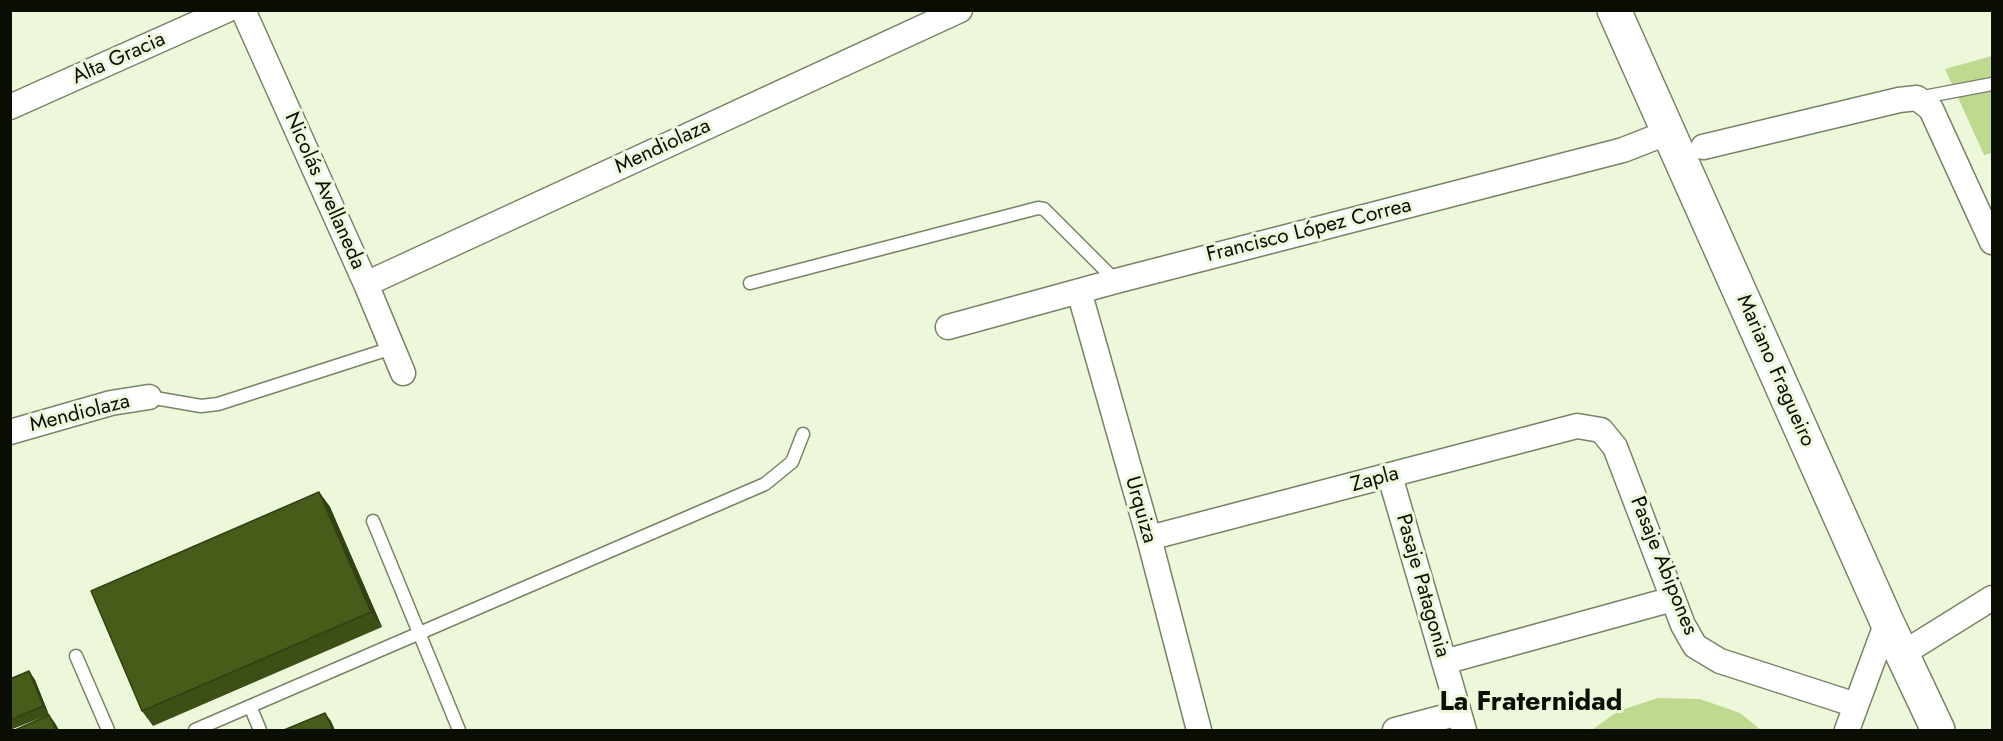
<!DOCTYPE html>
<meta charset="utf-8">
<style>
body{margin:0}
#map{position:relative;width:2003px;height:741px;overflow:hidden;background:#ecf8d9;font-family:Jost,sans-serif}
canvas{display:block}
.frame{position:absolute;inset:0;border:12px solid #0a0e05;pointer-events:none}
</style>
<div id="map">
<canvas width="2003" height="741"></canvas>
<div class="frame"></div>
</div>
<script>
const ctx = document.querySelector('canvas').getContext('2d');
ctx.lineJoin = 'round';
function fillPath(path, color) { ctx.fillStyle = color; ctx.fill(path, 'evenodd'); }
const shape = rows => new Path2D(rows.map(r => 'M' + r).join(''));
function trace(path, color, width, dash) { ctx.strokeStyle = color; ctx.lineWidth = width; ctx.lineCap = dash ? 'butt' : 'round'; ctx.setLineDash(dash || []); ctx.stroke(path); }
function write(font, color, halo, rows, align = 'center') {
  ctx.font = font + ' Jost,sans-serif'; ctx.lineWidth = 6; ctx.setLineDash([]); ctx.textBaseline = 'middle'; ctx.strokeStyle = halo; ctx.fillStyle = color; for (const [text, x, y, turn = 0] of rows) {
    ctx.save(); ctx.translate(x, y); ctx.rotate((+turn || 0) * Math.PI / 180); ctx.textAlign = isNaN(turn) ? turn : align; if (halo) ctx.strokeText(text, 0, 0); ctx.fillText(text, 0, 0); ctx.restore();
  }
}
fillPath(shape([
 [1992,56,1992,153,1984,155,1945,69],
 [1658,698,1700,699,1740,713,1761,730,1592,730,1618,711]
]), '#bfda8e');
const lane = shape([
 [1918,98,1992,84],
 [750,283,1038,208,1044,209,1116,281],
 [149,397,201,406,218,404,392,348],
 [373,521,459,730],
 [76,656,108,730],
 [250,706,260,730],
 [195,730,765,484,792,462,803,434]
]);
const street = shape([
 [243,10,366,284,403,373],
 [10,107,227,10],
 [1703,147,1899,100,1917,98,1931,109,1992,242],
 [366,284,960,10],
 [1079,291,1149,538,1199,730],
 [948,327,1116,281,1623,150,1669,132],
 [10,432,111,403,149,397],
 [1390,476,1464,730],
 [1149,538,1577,426,1601,430,1615,447,1683,625,1695,646,1720,661,1856,705],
 [1902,654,1992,598],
 [1444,662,1673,599],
 [1395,730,1459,713],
 [1847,730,1887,622]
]);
const secondary = shape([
 [1614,10,1887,622,1938,730]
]);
trace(lane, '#788367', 15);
trace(street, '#788367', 27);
trace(secondary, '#788367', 36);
trace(lane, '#fff', 12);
trace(street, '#fff', 24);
trace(secondary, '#fff', 33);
fillPath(shape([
 [319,492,330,507,382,627,153,726,142,711],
 [29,671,35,680,49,715,55,723,48,715,10,730,10,679]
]), '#3e4f16');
fillPath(shape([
 [319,492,330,507,382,627,371,612],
 [29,671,35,680,49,715,43,706],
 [325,713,331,721,335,730,333,730],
 [49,715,55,723,59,730,56,730]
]), '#324012');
const building = shape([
 [319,492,371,612,142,711,91,591,319,492],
 [29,671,43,706,10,720,10,679,29,671],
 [325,713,333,730,284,730,325,713],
 [49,715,56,730,15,730,49,715]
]);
fillPath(building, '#485c1a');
trace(building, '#324012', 1.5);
write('21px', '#0a0e05', '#ecf8d9', [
 ["Alta Gracia",119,59,-24],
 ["Mendiolaza",663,147,-25],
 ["Nicolás Avellaneda",324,191,66],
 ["Francisco López Correa",1309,231,-14],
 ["Mariano Fragueiro",1775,371,66],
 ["Mendiolaza",80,414,-14],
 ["Zapla",1375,480,-15],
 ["Urquiza",1140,510,74],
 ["Pasaje Abipones",1663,566,68],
 ["Pasaje Patagonia",1422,586,74]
]);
write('bold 27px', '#0a0e05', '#ecf8d9', [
 ["La Fraternidad",1531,703]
]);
</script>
